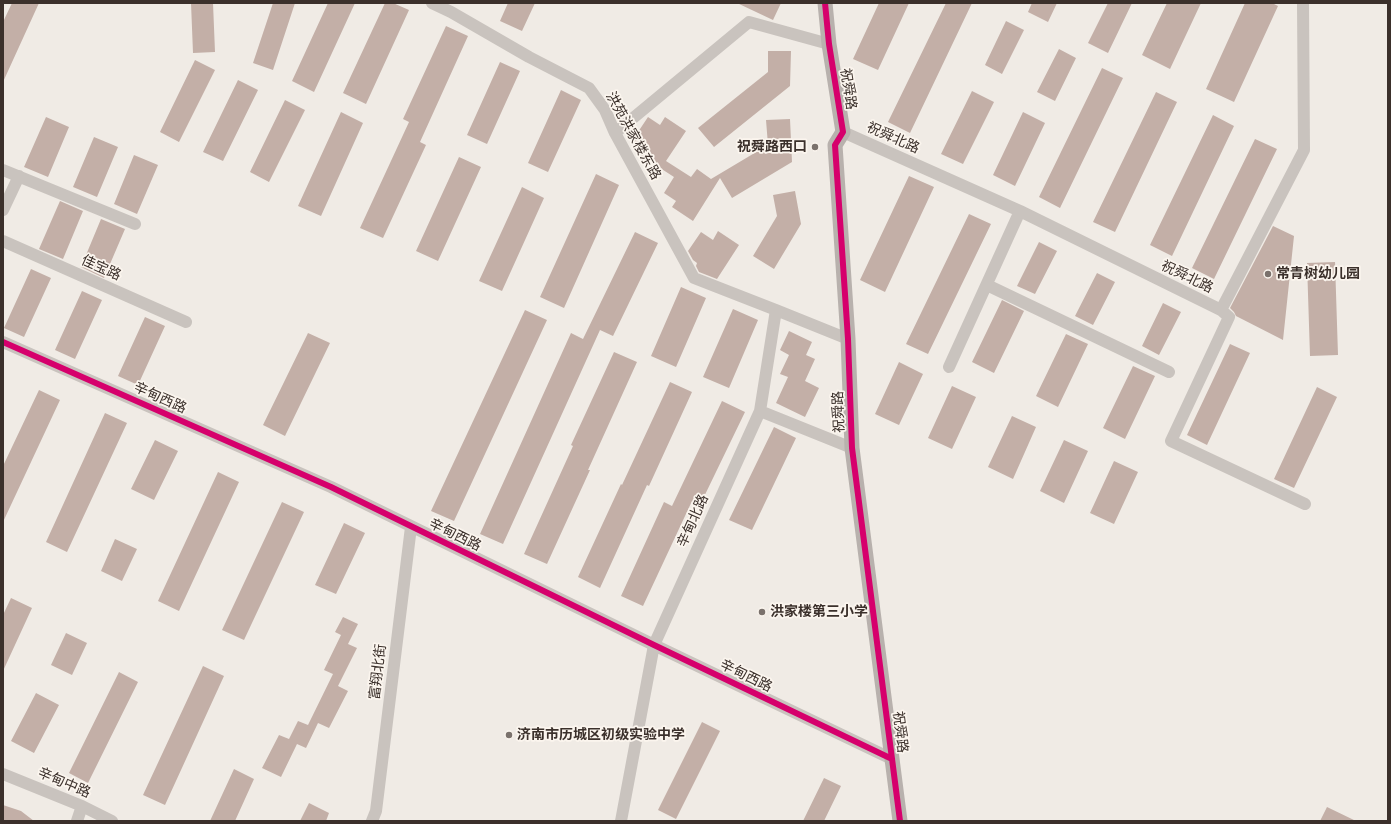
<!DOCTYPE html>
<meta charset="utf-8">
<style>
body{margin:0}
#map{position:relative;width:1391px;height:824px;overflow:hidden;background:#f0ebe5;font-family:Figtree,sans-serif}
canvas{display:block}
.frame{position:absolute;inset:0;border:4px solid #3b302b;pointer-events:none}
</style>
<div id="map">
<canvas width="1391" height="824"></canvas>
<div class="frame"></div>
</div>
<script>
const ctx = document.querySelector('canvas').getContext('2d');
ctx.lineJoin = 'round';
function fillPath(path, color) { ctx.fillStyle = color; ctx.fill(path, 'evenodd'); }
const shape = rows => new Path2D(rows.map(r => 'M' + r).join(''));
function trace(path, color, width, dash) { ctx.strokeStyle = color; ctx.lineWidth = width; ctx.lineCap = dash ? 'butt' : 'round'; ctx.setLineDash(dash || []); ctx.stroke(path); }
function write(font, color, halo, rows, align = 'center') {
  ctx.font = font + ' Figtree,"Noto Sans SC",sans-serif'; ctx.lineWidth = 3.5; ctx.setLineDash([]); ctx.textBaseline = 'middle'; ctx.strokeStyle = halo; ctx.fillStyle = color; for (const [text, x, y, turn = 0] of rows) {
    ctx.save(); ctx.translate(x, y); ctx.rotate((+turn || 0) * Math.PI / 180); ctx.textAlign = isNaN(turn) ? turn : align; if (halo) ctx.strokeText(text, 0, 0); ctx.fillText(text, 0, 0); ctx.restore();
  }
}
fillPath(shape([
 [12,3,39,3,3,82,3,22],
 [191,3,213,3,215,52,193,53],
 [273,3,295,3,273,70,253,63],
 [328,3,355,3,314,92,292,81],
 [385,3,393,3,409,10,366,104,343,93],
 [508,3,535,3,522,31,500,21],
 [737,3,781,3,773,20],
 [879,3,909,3,878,70,853,59],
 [946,3,972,3,910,133,888,122],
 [1032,3,1057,3,1048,22,1028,12],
 [1108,3,1132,3,1108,53,1088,43],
 [1167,3,1201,3,1170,69,1142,55],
 [1245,3,1272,3,1278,6,1234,102,1206,89],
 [1006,21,1024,30,1002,74,985,65],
 [446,26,468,36,420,142,426,145,383,238,360,228,409,122,403,119],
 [1059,49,1076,58,1055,101,1037,92],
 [768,51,791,51,790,86,714,147,698,128,768,72],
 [195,60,215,70,179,142,160,132],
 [500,62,520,71,487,144,467,135],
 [1102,68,1123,78,1060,208,1039,197],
 [238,80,258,90,223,161,203,152],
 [561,90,581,100,548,172,528,163],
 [972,91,994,102,963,164,941,154],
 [1156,92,1177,102,1115,232,1093,222],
 [285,100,305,110,269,182,250,172],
 [341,112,363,123,321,216,298,206],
 [1023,112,1045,123,1015,186,993,175],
 [1213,115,1234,126,1172,256,1150,245],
 [46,117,69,127,48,177,24,167],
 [648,117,660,125,665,117,686,131,666,161,691,177,697,169,711,179,768,145,766,120,790,119,792,162,732,198,720,178,693,221,672,207,676,201,664,193,674,177,640,155,645,149,632,141],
 [94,137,118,147,97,197,73,187],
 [1255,139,1277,149,1214,279,1192,268],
 [134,155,158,165,137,214,114,204],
 [459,157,481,167,438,261,416,251],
 [596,174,619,185,564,308,540,297],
 [909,176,934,187,885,292,860,280],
 [522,187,544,198,502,291,479,281],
 [795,191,801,224,774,269,753,256,777,216,773,195],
 [60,201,83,211,63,259,39,249],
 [969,214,991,224,928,354,906,344],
 [101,219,125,229,104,278,81,267],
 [1273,226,1294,236,1283,340,1236,316,1234,312,1230,308],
 [718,231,739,245,717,279,699,272,696,266,697,263,693,260,688,251,701,232,713,240],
 [635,232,658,243,613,336,600,330,503,544,480,534,571,333,583,339],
 [1039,242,1057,251,1035,294,1017,286],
 [1335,262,1338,355,1310,356,1307,263],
 [31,269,51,278,24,337,4,328],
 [1097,273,1115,282,1093,325,1075,316],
 [681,287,706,298,676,367,651,356],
 [82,291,102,300,75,359,55,350],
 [1002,300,1024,311,994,373,972,362],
 [1163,303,1181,312,1159,355,1142,346],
 [733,309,758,320,729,388,703,377],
 [525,310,547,320,454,521,431,511],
 [145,317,165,326,138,385,118,376],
 [789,331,812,342,806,355,815,359,805,381,819,388,805,417,776,403,788,377,780,374,789,355,780,350],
 [308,333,330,343,285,436,263,425],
 [1066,334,1088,344,1058,407,1036,396],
 [1230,344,1250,353,1207,445,1187,435],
 [614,352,637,362,588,470,590,470,547,564,524,554,573,446,571,445],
 [899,362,923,374,899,425,875,414],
 [1133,366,1155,376,1125,439,1103,428],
 [670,382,692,392,649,486,647,485,600,588,578,577,621,484,622,485],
 [952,386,976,397,952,449,928,438],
 [1317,387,1337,397,1294,488,1274,479],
 [39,390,60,400,3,522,3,466],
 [722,401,745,412,700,505,692,501,643,606,621,596,664,502,672,506],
 [105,413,127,423,67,552,46,542],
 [1012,416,1036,427,1013,479,988,467],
 [774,427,796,438,752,530,729,520],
 [155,440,178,451,154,500,131,489],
 [1064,440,1088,451,1064,503,1040,491],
 [1114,461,1138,472,1114,524,1090,513],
 [218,472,239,482,179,611,158,601],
 [282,502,304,512,244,640,222,630],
 [344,523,365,533,336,594,315,585],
 [115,539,137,549,122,581,101,571],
 [11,598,32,608,3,671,3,615],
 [343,617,358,624,348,644,357,648,338,686,348,691,329,728,318,723,306,748,297,744,281,777,262,768,279,735,289,739,298,721,308,725,333,674,324,670,341,635,335,632],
 [66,633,87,643,72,675,51,665],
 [203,666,224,676,165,805,143,795],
 [119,672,138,682,88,783,69,773],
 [36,693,59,705,34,753,11,741],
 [702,722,720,731,676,819,658,810],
 [234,769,254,779,235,821,210,821],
 [824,778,841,786,824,821,803,821],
 [309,803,329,813,326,821,300,821],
 [3,805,21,811,34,821,3,821],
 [1327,807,1356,821,1320,821]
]), '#c3afa7');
trace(shape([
 [432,3,451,12,529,57,589,88,605,110,615,133,694,278,776,310],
 [843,132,1020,211,1221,310,1304,150,1303,3],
 [615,133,749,22,829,44],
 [3,170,135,224],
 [3,210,19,176],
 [3,241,186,322],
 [987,285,1169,372],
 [1221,310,1229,317,1171,441,1305,504],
 [3,342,331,487,654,645,892,759],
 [949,367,1020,211],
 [760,411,852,448],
 [3,774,82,806,112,821],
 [77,821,82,806],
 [372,821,376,811,411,527],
 [621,821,654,645,760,411,776,310,848,339]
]), '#c9c3be', 12);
trace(shape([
 [825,3,829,44,843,132,835,145,848,339,852,448,900,821]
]), '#b8b1ad', 15);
trace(shape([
 [825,3,829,44,843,132,835,145,848,339,852,448,900,821],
 [3,342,331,487,654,645,892,759]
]), '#d6006c', 6);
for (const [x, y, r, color] of [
 [815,147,4,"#7a716c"],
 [1268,274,4,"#7a716c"],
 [762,612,4,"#7a716c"],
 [509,735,4,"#7a716c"]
]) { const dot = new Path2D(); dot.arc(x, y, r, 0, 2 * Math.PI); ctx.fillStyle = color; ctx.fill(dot); trace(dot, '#fbf5ee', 1.5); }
write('14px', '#3b302b', '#fbf5ee', [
 ["祝舜路",848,89,81],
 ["洪苑洪家楼东路",633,136,61],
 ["祝舜北路",893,138,24],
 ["佳宝路",101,268,24],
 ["祝舜北路",1187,277,26],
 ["辛甸西路",160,398,24],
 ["祝舜路",839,412,-92],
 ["辛甸北路",693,521,-66],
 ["辛甸西路",455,535,26],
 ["富翔北街",378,672,-83],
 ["辛甸西路",746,676,26],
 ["祝舜路",900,732,83],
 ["辛甸中路",64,783,23]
]);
write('bold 14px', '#3b302b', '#fbf5ee', [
 ["祝舜路西口",807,147,"right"],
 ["常青树幼儿园",1276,274],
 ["洪家楼第三小学",770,612],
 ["济南市历城区初级实验中学",517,735]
], 'left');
</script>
